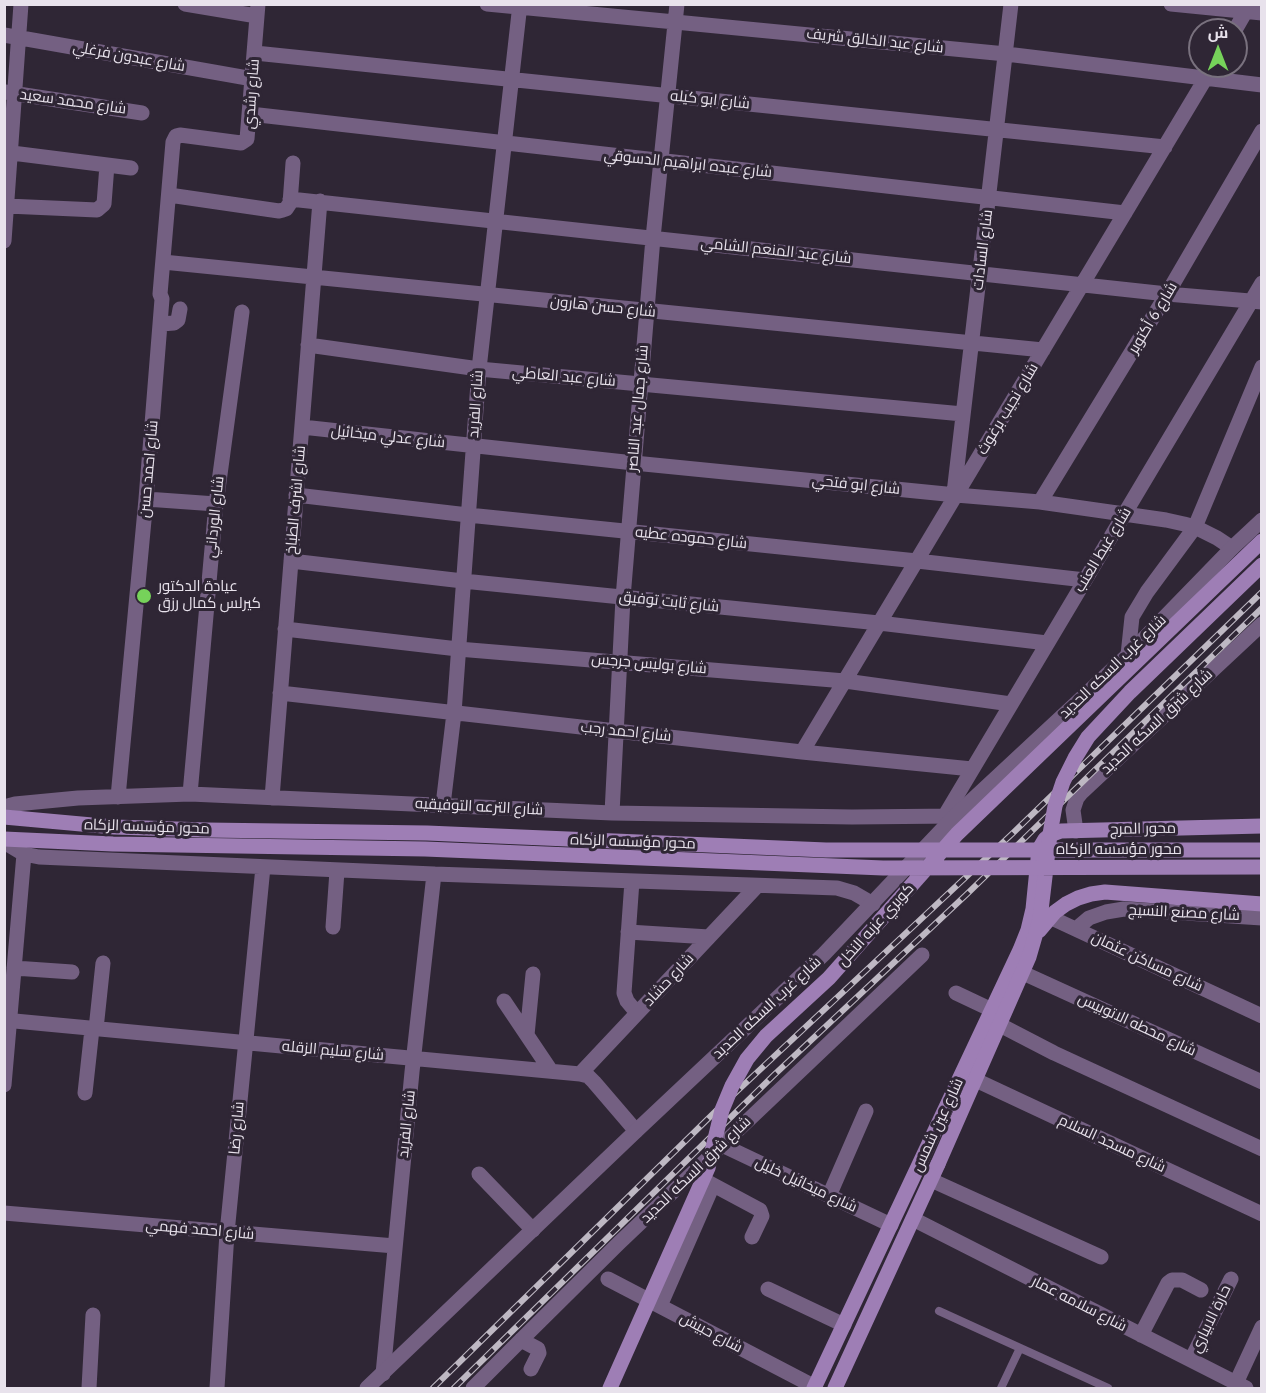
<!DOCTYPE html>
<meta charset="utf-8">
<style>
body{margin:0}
#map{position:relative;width:1266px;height:1393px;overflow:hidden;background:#2f2635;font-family:"IBM Plex Sans",Cairo,sans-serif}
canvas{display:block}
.frame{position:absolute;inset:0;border:6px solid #e8e2ec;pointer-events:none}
.north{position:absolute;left:1188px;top:18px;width:60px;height:60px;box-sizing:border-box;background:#2f2635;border:2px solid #79717e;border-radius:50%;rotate:0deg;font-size:16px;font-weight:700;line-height:24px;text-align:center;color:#e8e2ec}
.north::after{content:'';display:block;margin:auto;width:21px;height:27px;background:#76d25a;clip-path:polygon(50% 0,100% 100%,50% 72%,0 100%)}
</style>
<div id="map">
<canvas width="1266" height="1393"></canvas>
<div class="frame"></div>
<div class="north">ش</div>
</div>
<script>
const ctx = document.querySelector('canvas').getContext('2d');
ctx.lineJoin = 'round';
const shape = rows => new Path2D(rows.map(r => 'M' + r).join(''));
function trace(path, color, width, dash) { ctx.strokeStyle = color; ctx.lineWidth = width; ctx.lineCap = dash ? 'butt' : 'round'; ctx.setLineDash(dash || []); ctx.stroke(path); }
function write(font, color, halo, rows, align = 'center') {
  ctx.font = font + ' "IBM Plex Sans",Cairo,sans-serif'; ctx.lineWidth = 6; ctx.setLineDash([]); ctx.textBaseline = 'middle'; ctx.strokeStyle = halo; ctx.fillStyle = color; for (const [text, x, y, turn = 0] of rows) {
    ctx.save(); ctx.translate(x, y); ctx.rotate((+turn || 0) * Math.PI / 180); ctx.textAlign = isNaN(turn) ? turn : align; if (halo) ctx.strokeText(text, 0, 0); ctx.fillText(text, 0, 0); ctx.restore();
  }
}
trace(shape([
 [939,1311,1108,1388],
 [1001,1388,1020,1348]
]), '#746082', 8);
trace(shape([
 [185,4,257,16],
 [487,4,675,22,1006,54,1262,85],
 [1171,4,1262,13],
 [1235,30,1250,4],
 [4,35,253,79],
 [255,53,1165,147],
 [5,92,142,113],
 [250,114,1125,213],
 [4,152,131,168],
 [169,195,279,211,283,210,286,209,290,203,293,163],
 [290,199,1167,294,1262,302],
 [7,206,97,210,104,204,107,165],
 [4,241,21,4],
 [163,262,1043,350],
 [161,324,174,323,178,320,180,309],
 [308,345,479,369,963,414],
 [302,427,634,463,956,495,1040,502,1166,520,1184,524,1195,527,1217,538,1232,548],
 [954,493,1011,4],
 [296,495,468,515,917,561,1085,580],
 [146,499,216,504],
 [1040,502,1167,294,1262,131],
 [291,561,463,581,879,623,1047,643],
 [285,629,458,649,845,681,1011,704],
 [1128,655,1132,617,1147,592,1195,527,1262,367],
 [280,693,802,752,972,769],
 [802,752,1213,66],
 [190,794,216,504,242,312],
 [118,797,146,499,162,299,160,294,173,142,176,136,180,135,241,143,247,139,258,4],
 [272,798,320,201],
 [443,805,454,713,479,369,520,4],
 [4,807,15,804,78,798,190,794,612,813,852,817,955,816],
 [612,813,623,598,653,238,677,4],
 [944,817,1262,283],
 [1076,831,1073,810,1077,798,1081,793,1262,624],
 [4,842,24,854,39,857,434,874,837,888,854,893,873,904],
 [632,881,624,993,627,1001,637,1013],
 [1041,913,1262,1016],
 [333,927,337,871],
 [1076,929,1089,918,1106,912,1124,909,1262,918],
 [628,932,709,937],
 [14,968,72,972],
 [1012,968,1262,1082],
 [956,993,992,1010],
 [504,1001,551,1071],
 [4,1020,580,1074,588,1076,594,1082,636,1131],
 [1000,1025,1054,1053,1262,1149],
 [96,1029,103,963],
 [527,1035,533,974],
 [580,1074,757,886],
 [965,1075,1262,1214],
 [4,1085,24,854],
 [85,1093,92,1029],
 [722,1145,891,1225],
 [479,1174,533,1230],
 [704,1180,760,1210,762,1216,752,1237],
 [931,1180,1101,1257],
 [829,1196,866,1111],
 [4,1213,395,1246],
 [913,1219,1246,1388],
 [608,1279,815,1387],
 [768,1289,844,1325],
 [660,1306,713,1185],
 [1141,1335,1168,1283,1172,1280,1182,1280,1201,1290],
 [521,1340,538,1349,539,1353,531,1369],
 [1191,1360,1231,1279],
 [383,1374,412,1072,434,874],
 [1236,1383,1262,1327],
 [89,1388,93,1315],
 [217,1388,227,1233,263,867],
 [473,1388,521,1340,619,1243,922,955]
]), '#746082', 15);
trace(shape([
 [367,1388,636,1131,824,954,955,816,1128,655,1232,548,1262,520]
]), '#746082', 15);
trace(shape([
 [814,1388,1020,950,1028,930,1033,909,1039,849,1045,839,1050,835,1061,831,1262,826],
 [835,1388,938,1164]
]), '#9e7eb5', 15);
const rail = shape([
 [433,1388,719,1108,1013,833,1262,592],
 [454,1388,774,1075,967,894,1262,608]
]);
trace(rail, '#beb8c3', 6);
trace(rail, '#2f2635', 4, [11]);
trace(shape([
 [4,817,114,827,206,830,427,833,826,850,1262,850],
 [4,839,113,844,425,849,883,868,1262,867],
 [1039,931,1055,912,1066,904,1078,898,1091,894,1105,892,1262,904],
 [938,1164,1029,957,1040,919,1050,834,1055,806,1063,782,1075,758,1088,737,1130,692,1262,565],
 [610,1388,708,1168,722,1110,732,1086,747,1059,766,1036,829,978,957,834,1262,541]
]), '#9e7eb5', 15);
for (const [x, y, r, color] of [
 [144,596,8,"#76d25a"]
]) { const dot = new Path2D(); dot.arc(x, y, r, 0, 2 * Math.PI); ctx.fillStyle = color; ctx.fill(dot); trace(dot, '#2f2635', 2); }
write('15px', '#e8e2ec', '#2f2635', [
 ["شارع عبد الخالق شريف",875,41,6],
 ["شارع عبدون فرغلي",129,57,10],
 ["شارع رشدي",252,94,-86],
 ["شارع ابو كيله",710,100,6],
 ["شارع محمد سعيد",73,102,8],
 ["شارع عبده ابراهيم الدسوقي",688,164,6],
 ["شارع السادات",983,250,-83],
 ["شارع عبد المنعم الشامي",776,251,6],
 ["شارع حسن هارون",603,307,6],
 ["شارع 6 أكتوبر",1153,318,-59],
 ["شارع عبد العاطي",564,377,5],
 ["شارع الفريد",476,404,-86],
 ["شارع جمال عبد الناصر",638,408,-85],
 ["شارع نجيب برغوث",1008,409,-59],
 ["شارع عدلي ميخائيل",388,437,6],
 ["شارع احمد حسن",149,469,-85],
 ["شارع ابو فتحي",856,485,6],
 ["شارع اشرف الطباخ",296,500,-85],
 ["شارع الورداني",215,517,-84],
 ["شارع حموده عطيه",691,538,6],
 ["شارع غيط العنب",1103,550,-59],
 ["شارع ثابت توفيق",669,602,6],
 ["شارع بوليس جرجس",649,664,5],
 ["شارع غرب السكه الحديد",1113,667,-44],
 ["شارع شرق السكه الحديد",1157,722,-43],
 ["شارع احمد رجب",626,732,6],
 ["شارع الترعه التوفيقيه",479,807,3],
 ["محور مؤسسه الزكاه",147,827,2],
 ["محور المرج",1143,829,-1],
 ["محور مؤسسه الزكاه",633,842,2],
 ["محور مؤسسه الزكاه",1119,850],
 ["شارع مصنع النسيج",1184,913,3],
 ["كوبري عزبه النخل",876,925,-48],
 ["شارع مساكن عثمان",1147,962,25],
 ["شارع حشاد",669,980,-47],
 ["شارع غرب السكه الحديد",767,1008,-43],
 ["شارع محطه الاتوبيس",1137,1025,25],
 ["شارع سليم الزقله",333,1051,5],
 ["شارع الفريد",407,1124,-84],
 ["شارع عين شمس",938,1125,-65],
 ["شارع رضا",237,1128,-85],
 ["شارع مسجد السلام",1112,1144,25],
 ["شارع شرق السكه الحديد",696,1170,-44],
 ["شارع ميخائيل خليل",806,1185,25],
 ["شارع احمد فهمي",200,1230,5],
 ["شارع سلامه عمار",1079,1304,27],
 ["حارة الابياري",1211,1319,-64],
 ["شارع حبيش",711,1333,28]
]);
write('15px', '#e8e2ec', '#2f2635', [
 ["عيادة الدكتور",158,587],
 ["كيرلس كمال رزق",158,604]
], 'left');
</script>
